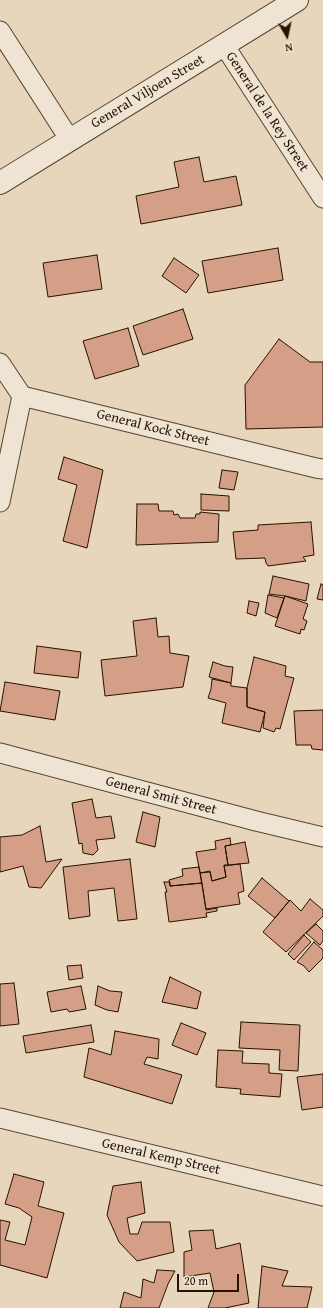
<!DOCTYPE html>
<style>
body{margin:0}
#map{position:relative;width:323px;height:1308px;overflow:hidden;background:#e7d5bc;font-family:"Gentium Book Plus",serif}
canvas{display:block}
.north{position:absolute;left:267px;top:16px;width:40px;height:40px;-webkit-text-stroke:3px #efe4d3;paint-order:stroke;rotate:171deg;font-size:11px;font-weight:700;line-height:16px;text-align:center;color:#261300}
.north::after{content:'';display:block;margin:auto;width:14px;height:18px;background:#261300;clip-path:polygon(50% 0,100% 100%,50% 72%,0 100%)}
.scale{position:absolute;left:177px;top:1274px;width:62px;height:18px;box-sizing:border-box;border:2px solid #261300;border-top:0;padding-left:5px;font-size:12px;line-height:14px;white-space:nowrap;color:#261300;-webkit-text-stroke:3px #efe4d3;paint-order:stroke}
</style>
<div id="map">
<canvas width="323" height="1308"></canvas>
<div class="north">N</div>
<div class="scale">20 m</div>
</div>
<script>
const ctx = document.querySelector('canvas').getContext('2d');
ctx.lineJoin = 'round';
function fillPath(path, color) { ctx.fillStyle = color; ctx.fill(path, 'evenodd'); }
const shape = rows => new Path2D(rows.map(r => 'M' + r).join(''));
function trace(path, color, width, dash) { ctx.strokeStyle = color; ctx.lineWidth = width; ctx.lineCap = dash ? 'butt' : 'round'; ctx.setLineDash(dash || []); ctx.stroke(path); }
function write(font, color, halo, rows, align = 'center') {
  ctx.font = font + ' "Gentium Book Plus",serif'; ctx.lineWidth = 3; ctx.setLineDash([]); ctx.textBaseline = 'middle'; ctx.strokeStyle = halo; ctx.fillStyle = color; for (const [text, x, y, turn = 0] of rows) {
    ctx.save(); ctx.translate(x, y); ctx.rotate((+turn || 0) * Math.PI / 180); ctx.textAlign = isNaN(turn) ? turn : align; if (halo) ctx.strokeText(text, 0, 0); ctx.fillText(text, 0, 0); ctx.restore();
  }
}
const building = shape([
 [199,157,204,182,236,176,242,205,141,224,136,196,179,187,174,162,199,157],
 [278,248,283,280,208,293,202,261,278,248],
 [97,255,102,289,48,297,43,263,97,255],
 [174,258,199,275,186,293,162,276,174,258],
 [183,309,193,339,143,355,133,326,183,309],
 [128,328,139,366,95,379,83,341,128,328],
 [279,339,310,362,323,362,323,427,246,429,245,385,279,339],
 [64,457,103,470,87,548,63,541,77,485,58,479,64,457],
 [222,470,238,472,234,490,219,488,222,470],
 [201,494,229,496,229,511,201,510,201,494],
 [137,504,158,504,159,511,173,511,174,515,178,514,180,518,195,518,196,514,200,514,200,512,219,514,218,542,136,545,137,504],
 [311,522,314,555,303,557,306,561,268,566,266,563,265,558,236,559,233,532,258,530,258,525,311,522],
 [273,576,309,584,306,601,285,596,269,594,273,576],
 [321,584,323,585,323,600,317,599,321,584],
 [268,595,284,598,277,618,265,613,268,595],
 [285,596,308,604,303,619,307,621,304,630,301,629,300,634,275,626,285,596],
 [249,601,259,603,256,616,247,613,249,601],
 [156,618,158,637,169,636,170,653,189,656,183,687,105,696,101,660,137,656,133,621,156,618],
 [37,646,81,652,78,678,34,673,37,646],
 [254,657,286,666,285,676,294,678,280,729,276,728,274,732,263,728,265,712,247,707,247,688,254,657],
 [213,662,225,666,233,667,231,683,209,677,213,662],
 [212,679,231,683,231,686,247,688,247,707,265,712,260,732,222,723,226,703,208,698,211,689,212,679],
 [5,682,60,691,55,720,0,711,5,682],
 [323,710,323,750,312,749,311,745,296,745,294,711,323,710],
 [92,799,96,818,111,816,115,838,96,840,98,850,93,855,83,853,82,843,79,844,72,803,92,799],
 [143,812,160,817,155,847,136,842,143,812],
 [40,826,46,862,62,859,41,888,29,887,23,866,0,872,0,837,22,835,40,826],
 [230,838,231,845,225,846,228,865,224,865,226,877,212,881,210,871,200,873,196,852,216,849,215,841,230,838],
 [245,842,249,863,228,865,225,846,245,842],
 [130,859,137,919,118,921,114,888,88,891,90,916,69,919,63,867,130,859],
 [240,864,244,891,238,893,240,904,206,909,200,873,210,872,212,881,226,877,224,866,240,864],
 [199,867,202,883,170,886,169,880,183,876,182,869,199,867],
 [262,878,289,901,275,918,248,896,262,878],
 [164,882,170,882,170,886,202,883,206,910,217,908,217,911,206,913,207,917,169,922,165,892,167,892,164,882],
 [310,899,323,910,323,916,286,952,263,932,290,900,301,911,310,899],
 [316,924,323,931,323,941,320,945,306,933,316,924],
 [304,935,311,942,294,960,288,954,304,935],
 [314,942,323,950,323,958,309,972,304,966,297,962,314,942],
 [81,965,83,978,69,980,67,966,81,965],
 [170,977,201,992,197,1009,162,1002,170,977],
 [14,983,19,1024,0,1026,0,984,14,983],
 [81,986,86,1009,69,1012,67,1009,51,1012,47,992,81,986],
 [98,986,110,991,122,992,118,1012,107,1010,95,1005,98,986],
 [241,1022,300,1025,298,1071,279,1070,280,1050,239,1048,241,1022],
 [181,1023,206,1033,197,1055,172,1045,181,1023],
 [91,1025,94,1042,26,1053,23,1036,91,1025],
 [115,1031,159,1039,158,1059,147,1057,144,1064,182,1075,172,1104,84,1077,89,1048,111,1055,115,1031],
 [218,1050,243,1051,242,1063,269,1064,269,1073,282,1074,280,1097,240,1094,241,1089,216,1087,218,1050],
 [323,1074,323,1107,302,1110,297,1077,323,1074],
 [14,1174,44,1182,38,1206,64,1213,47,1278,0,1265,0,1220,10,1222,5,1240,25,1245,32,1217,19,1208,5,1204,14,1174],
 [141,1182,145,1213,127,1218,130,1234,138,1234,142,1222,170,1222,174,1252,137,1261,119,1242,107,1215,113,1186,141,1182],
 [213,1230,216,1249,240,1243,249,1303,225,1308,208,1308,214,1292,210,1273,184,1277,184,1252,192,1250,189,1231,213,1230],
 [262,1266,288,1271,282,1286,312,1287,307,1308,258,1308,262,1266],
 [157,1270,175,1271,168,1284,159,1308,120,1308,124,1292,141,1298,143,1279,154,1283,157,1270]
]);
fillPath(building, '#d49e87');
trace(building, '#261300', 1);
const minor = shape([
 [0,31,70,140],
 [224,45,323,198],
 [0,363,22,396,316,468,323,469],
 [0,502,22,396],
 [0,753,256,821,323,837],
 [0,1118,323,1196]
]);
const tertiary = shape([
 [0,183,297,0]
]);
trace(minor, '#56442f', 21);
trace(tertiary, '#56442f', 24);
trace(minor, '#efe4d3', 19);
trace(tertiary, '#efe4d3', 22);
write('14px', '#261300', '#efe4d3', [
 ["General Viljoen Street",148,92,-31],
 ["General de la Rey Street",267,112,57],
 ["General Kock Street",153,428,14],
 ["General Smit Street",161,796,15],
 ["General Kemp Street",161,1157,13]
]);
</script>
